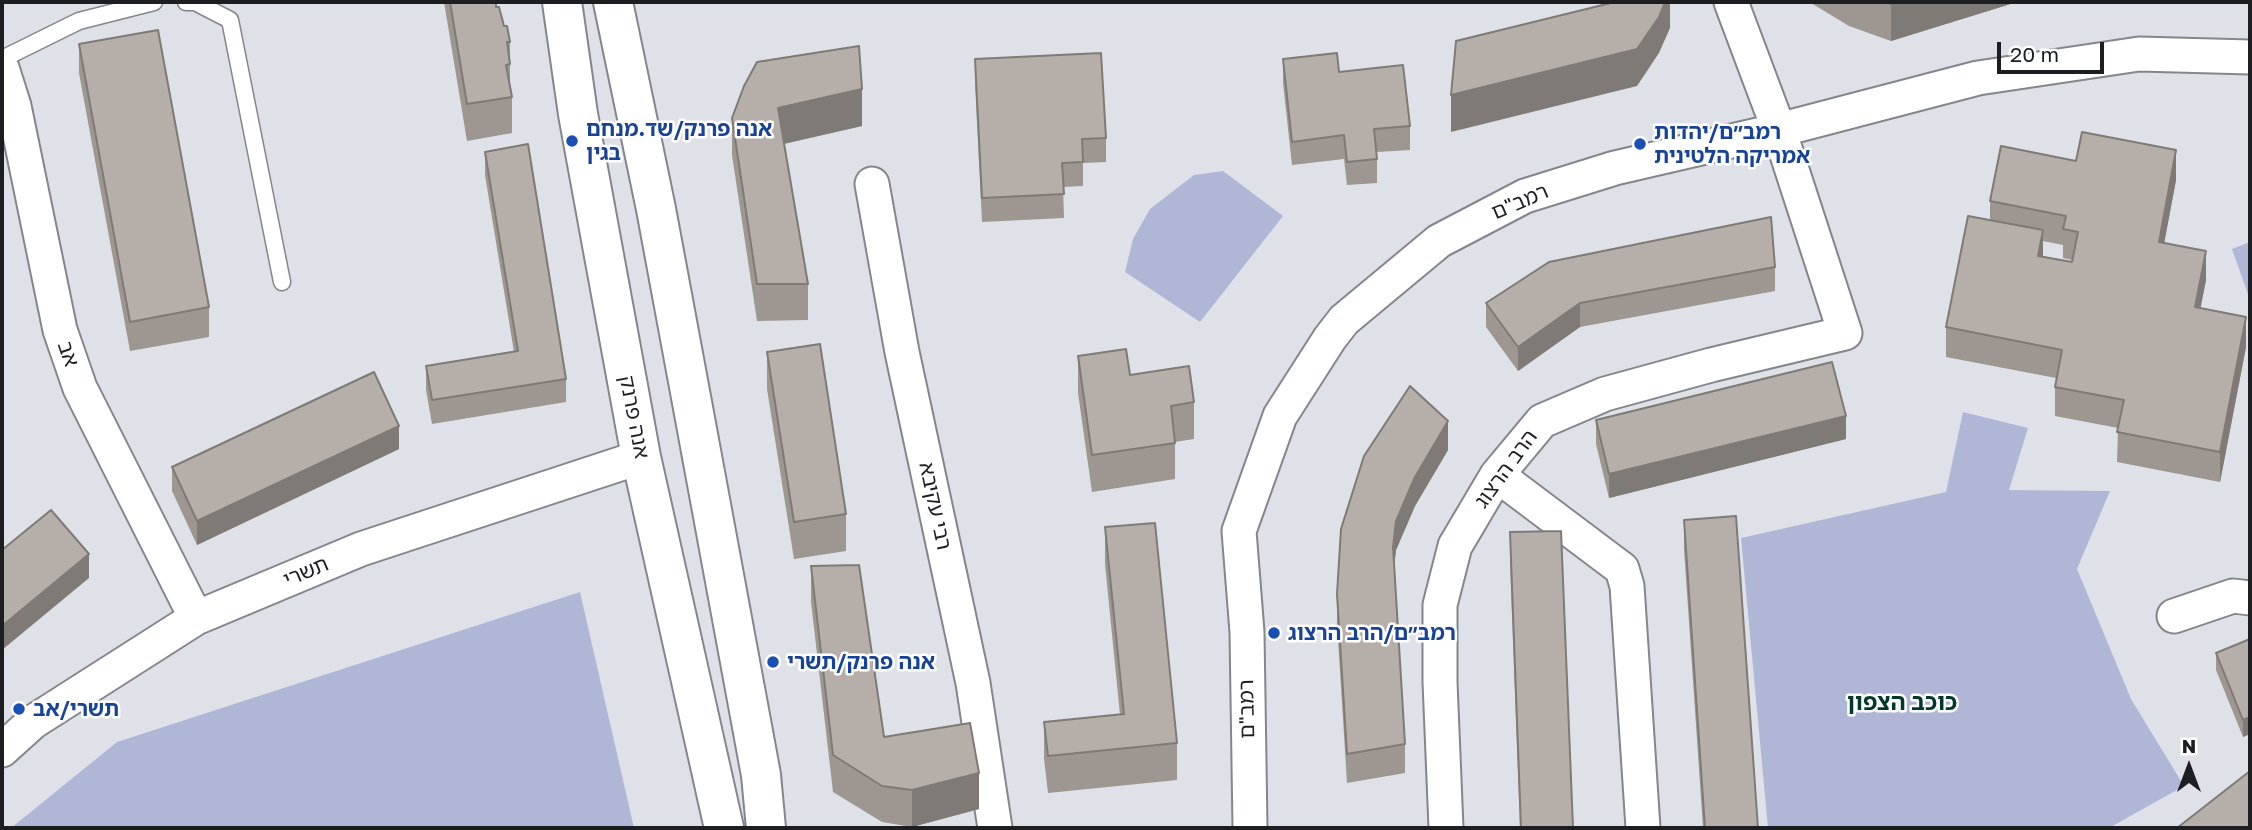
<!DOCTYPE html>
<meta charset="utf-8">
<style>
body{margin:0}
#map{position:relative;width:2252px;height:830px;overflow:hidden;background:#dfe1e9;font-family:"Golos Text",sans-serif}
canvas{display:block}
.frame{position:absolute;inset:0;border:4px solid #1d1e21;pointer-events:none}
.north{position:absolute;left:2154px;top:732px;width:70px;height:70px;-webkit-text-stroke:5px #fff;paint-order:stroke;rotate:0deg;font-size:19px;font-weight:700;line-height:28px;text-align:center;color:#1d1e21}
.north::after{content:'';display:block;margin:auto;width:24px;height:32px;background:#1d1e21;clip-path:polygon(50% 0,100% 100%,50% 72%,0 100%)}
.scale{position:absolute;left:1997px;top:42px;width:107px;height:32px;box-sizing:border-box;border:4px solid #1d1e21;border-top:0;padding-left:9px;font-size:21px;line-height:24px;white-space:nowrap;color:#1d1e21;-webkit-text-stroke:5px #fff;paint-order:stroke}
</style>
<div id="map">
<canvas width="2252" height="830"></canvas>
<div class="frame"></div>
<div class="north">N</div>
<div class="scale">20 m</div>
</div>
<script>
const ctx = document.querySelector('canvas').getContext('2d');
ctx.lineJoin = 'round';
function fillPath(path, color) { ctx.fillStyle = color; ctx.fill(path, 'evenodd'); }
const shape = rows => new Path2D(rows.map(r => 'M' + r).join(''));
function trace(path, color, width, dash) { ctx.strokeStyle = color; ctx.lineWidth = width; ctx.lineCap = dash ? 'butt' : 'round'; ctx.setLineDash(dash || []); ctx.stroke(path); }
function write(font, color, halo, rows, align = 'center') {
  ctx.font = font + ' "Golos Text","Noto Sans Hebrew",sans-serif'; ctx.lineWidth = 5; ctx.setLineDash([]); ctx.textBaseline = 'middle'; ctx.strokeStyle = halo; ctx.fillStyle = color; for (const [text, x, y, turn = 0] of rows) {
    ctx.save(); ctx.translate(x, y); ctx.rotate((+turn || 0) * Math.PI / 180); ctx.textAlign = isNaN(turn) ? turn : align; if (halo) ctx.strokeText(text, 0, 0); ctx.fillText(text, 0, 0); ctx.restore();
  }
}
fillPath(shape([
 [1223,171,1283,216,1200,322,1125,272,1133,239,1150,209,1194,175],
 [2250,242,2250,300,2232,249],
 [1963,412,2028,428,2009,490,2110,491,2077,569,2131,699,2184,786,2109,828,1768,828,1741,538,1946,492],
 [580,592,634,828,11,828,117,742]
]), '#b0b7d6');
const service = shape([
 [186,2,195,2,230,20,282,282],
 [2,59,79,21,154,2]
]);
const minor = shape([
 [2,68,14,106,60,330,80,388,196,618],
 [872,184,902,352,973,683,995,828],
 [1497,475,1622,569,1627,586,1643,828],
 [2174,616,2233,596,2250,598],
 [2,750,33,722,196,618,361,549,641,457],
 [1250,828,1247,632,1239,531,1280,416,1330,338,1344,320,1439,241,1525,196,1615,168,1779,130,1978,78,2139,54,2250,57],
 [1446,828,1440,682,1440,605,1455,546,1497,475,1542,421,1605,394,1711,365,1845,333,1779,130,1731,2]
]);
const tertiary = shape([
 [562,2,578,114,641,457,724,828],
 [613,2,656,209,691,397,761,775,766,828]
]);
trace(service, '#84868d', 19);
trace(minor, '#84868d', 37);
trace(tertiary, '#84868d', 42);
trace(service, '#fff', 16);
trace(minor, '#fff', 33);
trace(tertiary, '#fff', 38);
fillPath(shape([
 [444,2,496,2,496,7,510,42,510,85,512,97,512,133,467,141],
 [1811,2,2017,2,1891,41,1849,26,1811,3],
 [79,44,209,307,209,337,130,351,79,73],
 [975,59,1106,138,1106,162,1083,163,1083,186,1063,187,1064,218,982,222,975,83],
 [1283,59,1410,126,1410,150,1377,152,1377,183,1347,185,1344,159,1292,165,1283,83],
 [732,118,862,126,784,144,808,284,808,320,757,321,732,155],
 [485,152,566,379,566,402,432,424,426,390,426,366,514,352,485,175],
 [2076,161,2176,180,2164,243,2206,280,2200,308,2246,347,2220,482,2117,462,2118,428,2055,416,2055,387,2056,378,1946,357,1946,327,1990,220,1990,201],
 [2043,241,2063,245,2063,258,2072,260,2072,262,2043,256],
 [1775,267,1775,291,1580,327,1518,371,1486,327,1486,303],
 [767,352,846,514,846,551,794,559,767,389],
 [1078,356,1130,375,1194,402,1194,439,1175,442,1175,479,1092,492,1078,393],
 [1596,420,1846,439,1609,498,1596,444],
 [399,449,197,545,172,491,172,467],
 [1448,450,1415,506,1396,550,1394,566,1405,744,1405,773,1347,783,1337,623,1337,594],
 [1684,520,1758,828,1703,828,1684,549],
 [1105,527,1177,743,1177,780,1048,793,1044,759,1044,722,1120,715,1105,564],
 [1510,532,1573,828,1520,828,1510,562],
 [811,566,884,737,979,809,912,827,882,822,833,792,811,602],
 [2250,639,2250,734,2243,737,2216,670,2216,653]
]), '#9d9691');
fillPath(shape([
 [1665,2,1670,2,1670,28,1659,53,1637,86,1451,132,1451,95],
 [1899,2,2017,2,1891,41,1891,4],
 [862,89,862,126,778,145,778,108],
 [2176,150,2176,180,2159,271,2159,242],
 [2043,230,2043,259,2038,256],
 [2206,251,2206,280,2195,337,2195,307],
 [1580,303,1580,327,1518,371,1518,347],
 [2246,317,2246,347,2220,482,2220,452],
 [1846,416,1846,439,1609,498,1609,474],
 [1448,421,1448,450,1415,506,1396,550,1393,576,1393,547,1396,521,1415,477],
 [399,426,399,449,197,545,197,521],
 [89,554,89,578,2,650,2,626],
 [2250,717,2250,734,2243,737,2243,720],
 [979,773,979,809,912,827,912,790]
]), '#7f7a76');
const building = shape([
 [450,2,496,2,496,7,499,7,504,26,507,26,510,42,507,42,510,64,506,65,512,97,467,104,450,2],
 [1615,2,1665,2,1659,17,1637,49,1451,95,1456,41,1615,2],
 [1884,2,1899,2,1891,4,1884,2],
 [158,30,209,307,130,322,79,44,158,30],
 [859,46,862,89,778,108,808,284,757,284,732,118,744,86,757,62,859,46],
 [1101,53,1106,138,1082,139,1083,162,1062,163,1064,194,982,198,975,59,1101,53],
 [1337,53,1339,72,1403,65,1410,126,1374,129,1377,159,1347,162,1344,135,1292,142,1283,59,1337,53],
 [2082,132,2176,150,2159,242,2206,251,2195,307,2246,317,2220,452,2117,432,2124,400,2055,387,2062,350,1946,327,1968,216,2043,230,2038,256,2072,262,2078,232,2063,229,2066,216,1990,201,2001,146,2076,161,2082,132],
 [528,144,566,379,432,400,426,366,518,351,485,152,528,144],
 [1771,217,1775,267,1580,303,1518,347,1486,303,1549,262,1771,217],
 [820,344,846,514,794,522,767,352,820,344],
 [1126,349,1130,375,1189,366,1194,402,1171,406,1175,443,1092,455,1078,356,1126,349],
 [1832,362,1846,416,1609,474,1596,420,1832,362],
 [374,372,399,426,197,521,172,467,374,372],
 [1410,386,1448,421,1415,477,1396,521,1393,547,1405,744,1347,754,1337,594,1341,529,1364,456,1410,386],
 [51,510,89,554,2,626,2,550,51,510],
 [1736,516,1758,828,1705,828,1684,520,1736,516],
 [1155,523,1177,743,1048,756,1044,722,1124,714,1105,527,1155,523],
 [1561,531,1573,828,1521,828,1510,532,1561,531],
 [859,565,884,737,970,723,979,773,912,790,882,786,833,755,811,566,859,565],
 [2250,639,2250,717,2243,720,2216,653,2250,639],
 [2250,771,2250,828,2177,828,2250,771]
]);
fillPath(building, '#b6afa9');
trace(building, '#7f7a76', 2);
for (const [x, y, r, color] of [
 [572,141,7,"#1a4fb4"],
 [1640,144,7,"#1a4fb4"],
 [1274,633,7,"#1a4fb4"],
 [773,662,7,"#1a4fb4"],
 [19,709,7,"#1a4fb4"]
]) { const dot = new Path2D(); dot.arc(x, y, r, 0, 2 * Math.PI); ctx.fillStyle = color; ctx.fill(dot); trace(dot, '#fff', 2.5); }
write('bold 21px', '#164399', '#fff', [
 ["אנה פרנק/שד.מנחם",586,129],
 ["בגין",586,153],
 ["רמב״ם/יהדות",1654,132],
 ["אמריקה הלטינית",1654,156],
 ["רמב״ם/הרב הרצוג",1288,633],
 ["אנה פרנק/תשרי",787,662],
 ["תשרי/אב",33,709]
], 'left');
write('21px', '#1d1e21', '#fff', [
 ["רמב\"ם",1520,202,-23],
 ["אב",68,354,71],
 ["אנה פרנק",634,417,79],
 ["הרב הרצוג",1506,469,-54],
 ["רבי עקיבא",935,506,78],
 ["תשרי",306,572,-23],
 ["רמב\"ם",1247,709,-91]
]);
write('bold 23px', '#00382b', '#fff', [
 ["כוכב הצפון",1902,703]
]);
</script>
